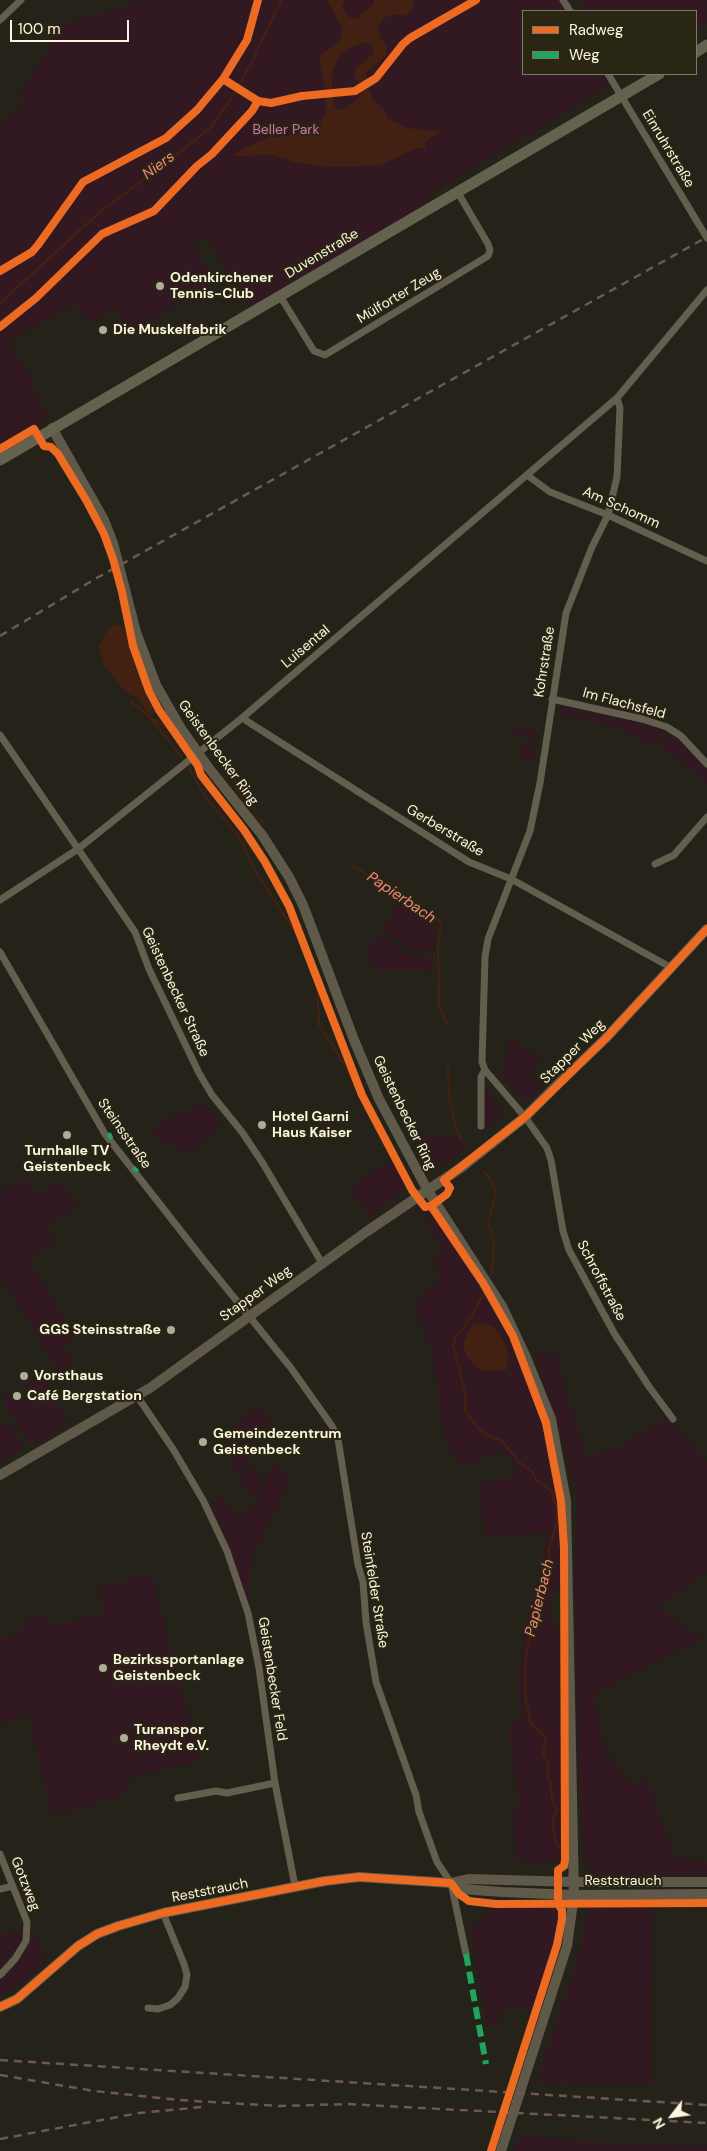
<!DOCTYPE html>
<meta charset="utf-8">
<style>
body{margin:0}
#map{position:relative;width:707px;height:2151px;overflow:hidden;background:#242219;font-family:"DM Sans",sans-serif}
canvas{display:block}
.legend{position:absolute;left:522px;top:10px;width:175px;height:65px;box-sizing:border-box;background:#292614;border:1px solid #7d7965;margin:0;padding:6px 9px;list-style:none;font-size:15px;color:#fcf5df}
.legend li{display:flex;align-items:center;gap:10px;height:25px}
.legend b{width:25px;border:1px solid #7d7965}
.north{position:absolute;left:647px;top:2091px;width:50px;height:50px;-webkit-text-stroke:4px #292614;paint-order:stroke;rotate:240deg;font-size:14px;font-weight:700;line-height:20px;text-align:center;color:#fcf5df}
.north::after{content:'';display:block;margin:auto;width:18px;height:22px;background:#fcf5df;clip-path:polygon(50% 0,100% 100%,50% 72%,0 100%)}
.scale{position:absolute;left:10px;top:20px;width:119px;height:22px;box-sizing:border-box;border:2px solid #fcf5df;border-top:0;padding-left:6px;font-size:15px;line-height:18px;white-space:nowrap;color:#fcf5df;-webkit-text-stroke:4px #292614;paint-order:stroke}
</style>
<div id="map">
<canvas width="707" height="2151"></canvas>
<ul class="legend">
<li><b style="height:6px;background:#ed6a23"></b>Radweg</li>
<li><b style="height:6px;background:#20a55d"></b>Weg</li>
</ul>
<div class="north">N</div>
<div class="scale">100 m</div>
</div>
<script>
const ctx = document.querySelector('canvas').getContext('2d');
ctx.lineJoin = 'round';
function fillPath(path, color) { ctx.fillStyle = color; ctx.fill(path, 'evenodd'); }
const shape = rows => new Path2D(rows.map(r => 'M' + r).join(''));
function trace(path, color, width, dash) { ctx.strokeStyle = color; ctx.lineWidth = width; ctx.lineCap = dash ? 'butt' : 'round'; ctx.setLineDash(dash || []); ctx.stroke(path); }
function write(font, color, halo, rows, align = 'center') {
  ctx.font = font + ' "DM Sans",sans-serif'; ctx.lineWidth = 4; ctx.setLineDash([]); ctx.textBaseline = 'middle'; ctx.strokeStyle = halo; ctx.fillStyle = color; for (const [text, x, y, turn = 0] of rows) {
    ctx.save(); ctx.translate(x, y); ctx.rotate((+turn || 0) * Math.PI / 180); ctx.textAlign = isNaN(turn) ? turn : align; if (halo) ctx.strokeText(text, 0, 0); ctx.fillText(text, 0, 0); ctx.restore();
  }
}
fillPath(shape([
 [144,0,559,0,566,11,523,11,523,74,604,74,609,82,607,83,609,86,431,193,429,203,249,309,207,237,200,241,191,240,215,281,129,333,114,308,89,324,77,303,5,343,5,344,10,343,34,383,32,388,50,418,0,448,0,125,25,102,18,96,52,43,51,28],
 [580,0,707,0,707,24,696,30,696,11,587,11],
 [561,707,646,725,663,731,664,733,657,745,653,743,651,746,621,731,622,728,560,714],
 [512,726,539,733,537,739,512,733],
 [669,734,677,739,699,758,707,769,707,784,691,769,660,746],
 [522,741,536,744,534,763,519,760],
 [399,903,435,926,434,951,410,950,383,928],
 [379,933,407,954,433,958,433,971,377,970,365,951],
 [510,1039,519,1042,519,1046,541,1057,530,1077,541,1085,545,1084,532,1097,528,1099,519,1097,500,1074],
 [492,1090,491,1096,503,1113,485,1129,484,1091],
 [203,1103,221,1126,194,1149,182,1151,175,1142,161,1144,151,1130,185,1108,188,1113],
 [409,1133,461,1138,468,1142,467,1147,439,1167,427,1163],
 [394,1158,404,1181,403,1190,369,1217,352,1190,354,1189,352,1186],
 [26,1179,36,1196,62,1181,78,1207,45,1227,57,1242,29,1260,75,1338,63,1346,74,1364,60,1375,5,1281,0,1283,0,1191],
 [431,1206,491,1304,521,1367,541,1422,556,1484,560,1524,560,1585,550,1601,549,1617,556,1624,559,1633,564,1858,556,1862,535,1863,516,1860,514,1810,520,1810,508,1725,523,1719,518,1689,519,1666,531,1602,539,1581,548,1532,486,1538,477,1485,517,1475,513,1461,501,1452,459,1467,442,1429,434,1360,428,1339,413,1306,441,1279,432,1258,441,1249,424,1211],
 [472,1325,508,1352,507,1369,498,1372,490,1370,463,1344],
 [555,1352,586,1457,619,1446,667,1418,707,1462,707,1572,656,1606,702,1638,599,1691,596,1694,594,1703,606,1752,617,1762,623,1775,630,1783,636,1785,647,1779,648,1781,675,1857,707,1862,707,1875,598,1875,590,1870,584,1860,579,1783,575,1585,577,1491,535,1356],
 [38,1369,69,1424,30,1445,2,1398,10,1393,15,1402,20,1400,22,1403,29,1399,24,1390,27,1389,25,1385,35,1379,32,1374],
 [261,1404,272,1421,264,1430,241,1445,230,1429],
 [7,1423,12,1424,11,1430,17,1432,17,1437,24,1449,0,1463,0,1426],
 [236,1455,245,1456,250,1460,238,1476,229,1466,230,1460],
 [272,1463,291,1476,282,1497,256,1548,250,1572,249,1602,219,1522,211,1504,221,1496,237,1517,256,1505],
 [251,1464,261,1480,255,1498,252,1496,240,1479],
 [152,1574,201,1761,131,1778,122,1796,52,1816,30,1722,34,1713,1,1724,0,1730,0,1636,4,1639,19,1632,24,1622,46,1615,50,1626,105,1613,98,1588],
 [551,1906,558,1911,558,1926,554,1944,534,2010,500,2008,499,2026,487,2025,470,1924,480,1925,488,1908],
 [589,1908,653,1908,652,2084,536,2083,580,1951],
 [30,1925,47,1962,24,1983,0,1997,0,1979,21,1956,28,1943],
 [22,1930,20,1942,0,1969,0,1935],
 [519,2135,587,2142,707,2147,707,2151,514,2151]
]), '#311821');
fillPath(shape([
 [327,0,345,0,342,8,349,17,356,19,373,5,375,0,413,0,413,10,406,16,395,14,384,18,378,26,380,37,387,48,386,56,366,72,369,89,373,100,384,110,389,120,409,128,429,131,441,130,426,142,425,148,417,148,381,165,372,166,328,167,295,162,273,155,237,156,232,154,269,137,280,137,310,132,321,123,326,111,324,83,319,62,321,55,338,42,342,36,342,28],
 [367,42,372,45,374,50,372,55,356,68,354,75,362,89,361,93,357,99,343,110,336,108,333,102,332,84,333,71,340,54,350,48],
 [115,624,123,628,126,634,145,692,155,713,147,714,139,698,130,695,121,687,104,665,98,647,109,627],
 [482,1323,493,1327,504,1341,508,1352,507,1369,503,1371,490,1370,481,1371,466,1356,463,1344,467,1334,472,1325]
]), '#422012');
trace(shape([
 [0,303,100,212,179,153,211,127,231,99,252,62,281,0],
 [131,702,147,714,182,757],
 [152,718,173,733],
 [217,755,230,764,233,770,236,788,242,797,244,805],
 [189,768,206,798,239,837,256,872,295,932,317,981,319,1025,340,1057,369,1114],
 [251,815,265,823],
 [352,865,440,921,441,925,438,944,439,1007,448,1026],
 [448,1063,449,1097,456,1129,462,1140],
 [484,1172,492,1182,496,1193,488,1222,494,1240,492,1274],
 [485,1292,466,1325,456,1336,453,1345,466,1396,465,1410,478,1428,485,1434,502,1441,519,1462,533,1472,536,1480,551,1490,557,1509,557,1520,549,1550,550,1561,537,1601,530,1636,525,1665,525,1693,530,1723,546,1738,543,1753,549,1764,548,1777,551,1783,552,1799,557,1811,553,1817,553,1825,556,1843,563,1851]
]), '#422012', 2.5);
trace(shape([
 [563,0,570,11],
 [0,20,21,0],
 [608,74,707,238],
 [280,296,314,351,325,355,488,256,490,250,488,244,457,191],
 [527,475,550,492,608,515,707,561],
 [552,699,642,719,667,727,681,736,707,764],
 [242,718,469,862,511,879,670,967],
 [0,735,135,932,149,969,199,1073,212,1095,242,1132,262,1162,322,1263],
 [655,864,674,855,707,817],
 [0,900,78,849,242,718,617,398],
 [0,952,105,1134,202,1258,291,1368,332,1426,338,1439,358,1565,363,1582,366,1622,376,1682,416,1795,419,1812,437,1862,451,1883,466,1954],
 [481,1126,481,1077,485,1070],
 [137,1396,173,1449,203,1500,227,1551,248,1613,259,1668,275,1783,295,1886],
 [673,1419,650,1388,614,1333,569,1250,563,1231,551,1160,547,1148,525,1117,485,1070,482,1062,485,957,488,939,530,831,540,783,566,613,592,547,608,515,617,477,620,408,617,398,707,290],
 [178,1798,216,1791,227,1793,275,1783],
 [0,1854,27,1922,26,1941,15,1959,0,1975],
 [0,1889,13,1886],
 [148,2008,158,2009,170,2005,178,1998,185,1987,187,1975,184,1964,163,1913]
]), '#645e4f', 7);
trace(shape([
 [52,428,104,520,113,543,136,632,156,685,180,727,208,767,262,835,289,877,303,905,354,1040,379,1099,428,1191,503,1308,525,1355,551,1419,566,1501,574,1895,567,1946,501,2151],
 [0,1475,150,1388,366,1232,462,1167,525,1117,558,1084,605,1039,707,929],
 [451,1883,461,1889,502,1892,574,1895,707,1894],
 [0,2007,17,1999,78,1946,97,1934,118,1926,163,1913,325,1881,359,1877,451,1883,469,1879,575,1882,707,1882]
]), '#5f594a', 10);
trace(shape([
 [696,52,707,45],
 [0,460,659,74]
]), '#62624e', 11);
trace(shape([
 [0,636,95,579,707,237],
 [0,2060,707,2105],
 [0,2075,94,2091,179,2100,279,2106,347,2104,707,2123],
 [0,2139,139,2113,202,2107]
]), '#6f5752', 2.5, [8, 6]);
trace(shape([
 [108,1137,112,1135],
 [134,1171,137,1168],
 [466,1954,486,2064]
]), '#20a55d', 6, [12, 6]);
trace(shape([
 [223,79,258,101,271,103,302,96,355,91,376,78,403,44,410,38,476,0],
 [0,271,32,252,38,245,83,182,166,138,197,110,223,79,247,40,258,0],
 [0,327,36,298,102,234,154,211,197,166,212,154,252,111,258,101],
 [0,449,34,429,44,446,51,447,58,454,86,500,104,534,113,559,122,592,133,646,149,691,159,710,198,766,201,775,244,830,265,862,289,906,362,1095,412,1190,425,1207,431,1206,447,1194,450,1188,444,1180,525,1117,605,1039,707,929],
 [431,1206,483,1283,513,1336,546,1423,561,1501,564,1548,565,1860,564,1866,558,1870,558,1904,562,1910,562,1919,557,1945,491,2151],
 [0,2007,17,1999,78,1946,97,1934,118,1926,163,1913,325,1881,359,1877,451,1883,459,1894,469,1901,496,1904,707,1903]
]), '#ed6a23', 8);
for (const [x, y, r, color] of [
 [160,286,5,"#b0ab9a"],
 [103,330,5,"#b0ab9a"],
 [262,1125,5,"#b0ab9a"],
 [67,1135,5,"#b0ab9a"],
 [171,1330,5,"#b0ab9a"],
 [24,1376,5,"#b0ab9a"],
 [17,1396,5,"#b0ab9a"],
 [203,1442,5,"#b0ab9a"],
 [103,1668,5,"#b0ab9a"],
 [124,1738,5,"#b0ab9a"]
]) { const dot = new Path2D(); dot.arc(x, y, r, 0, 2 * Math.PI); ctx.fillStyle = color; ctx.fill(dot); trace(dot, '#292614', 2); }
write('14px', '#d671ac', '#292614', [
 ["Beller Park",286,130]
]);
write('14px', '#fcf5df', '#292614', [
 ["Einruhrstraße",668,149,59],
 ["Duvenstraße",322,254,-31],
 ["Mülforter Zeug",399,296,-31],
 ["Am Schomm",621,508,24],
 ["Luisental",306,647,-40],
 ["Kohrstraße",545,662,-81],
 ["Im Flachsfeld",624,704,15],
 ["Geistenbecker Ring",218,753,54],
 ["Gerberstraße",445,831,31],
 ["Geistenbecker Straße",175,992,65],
 ["Stapper Weg",573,1052,-45],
 ["Geistenbecker Ring",404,1113,64],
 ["Steinsstraße",124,1134,55],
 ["Schroffstraße",601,1281,62],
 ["Stapper Weg",256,1294,-36],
 ["Steinfelder Straße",374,1590,81],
 ["Geistenbecker Feld",272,1679,81],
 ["Reststrauch",623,1881],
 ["Gotzweg",25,1884,68],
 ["Reststrauch",210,1891,-11]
]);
write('bold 14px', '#fcf5df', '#292614', [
 ["Odenkirchener",170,278],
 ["Tennis-Club",170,294],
 ["Die Muskelfabrik",113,330],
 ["Hotel Garni",272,1117],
 ["Haus Kaiser",272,1133],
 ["Turnhalle TV",67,1151,"center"],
 ["Geistenbeck",67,1167,"center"],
 ["GGS Steinsstraße",161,1330,"right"],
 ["Vorsthaus",34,1376],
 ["Café Bergstation",27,1396],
 ["Gemeindezentrum",213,1434],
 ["Geistenbeck",213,1450],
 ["Bezirkssportanlage",113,1660],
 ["Geistenbeck",113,1676],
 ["Turanspor",134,1730],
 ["Rheydt e.V.",134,1746]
], 'left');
write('italic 15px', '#f18778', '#292614', [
 ["Niers",159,166,-37],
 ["Papierbach",401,898,34],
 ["Papierbach",540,1598,-76]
]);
</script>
